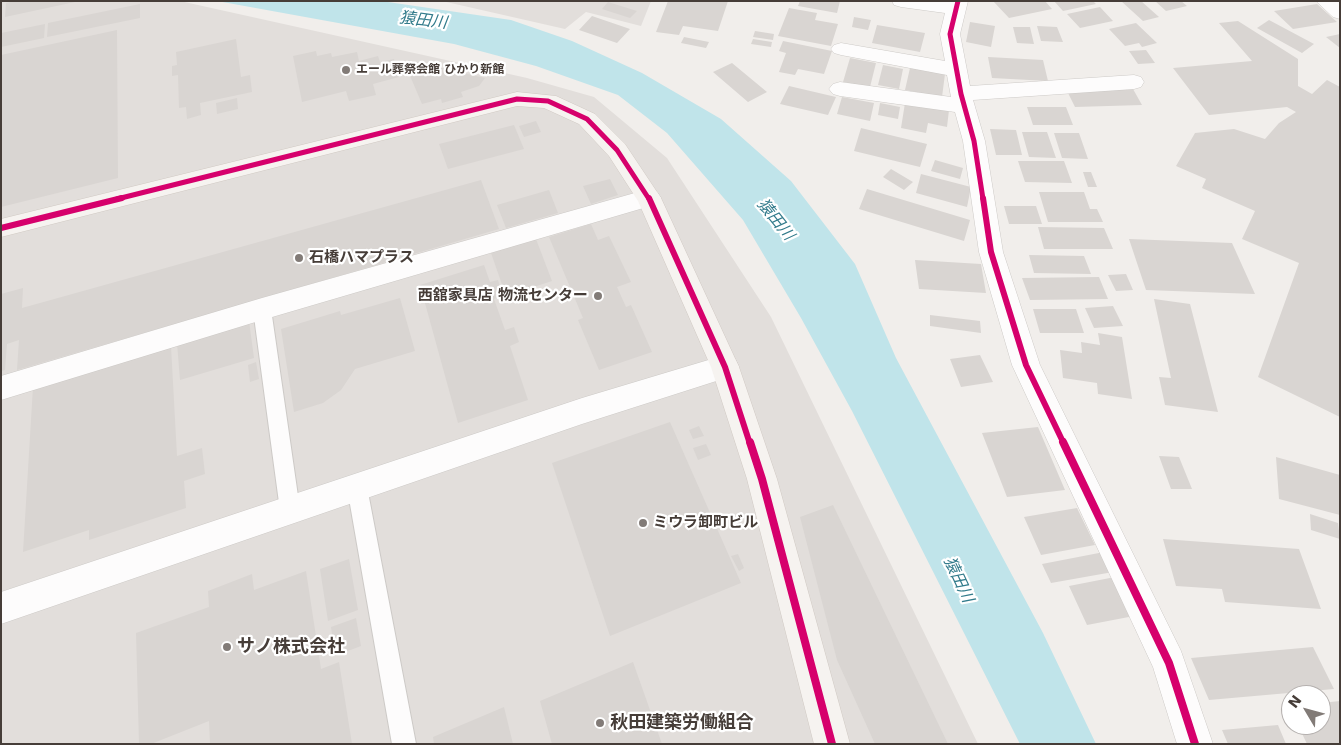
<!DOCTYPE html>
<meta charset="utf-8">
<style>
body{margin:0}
#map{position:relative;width:1341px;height:745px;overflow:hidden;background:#f1eeeb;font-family:"DejaVu Sans",sans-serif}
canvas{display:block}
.frame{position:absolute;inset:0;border:2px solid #463d38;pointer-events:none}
.north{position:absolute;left:1281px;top:685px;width:50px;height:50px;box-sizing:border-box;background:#fff;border:1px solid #b5b1af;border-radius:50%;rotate:307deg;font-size:14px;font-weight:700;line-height:20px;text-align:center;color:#463d38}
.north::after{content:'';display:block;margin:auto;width:18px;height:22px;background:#827b77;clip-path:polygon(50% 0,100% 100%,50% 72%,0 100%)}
</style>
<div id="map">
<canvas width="1341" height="745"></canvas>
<div class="frame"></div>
<div class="north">N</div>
</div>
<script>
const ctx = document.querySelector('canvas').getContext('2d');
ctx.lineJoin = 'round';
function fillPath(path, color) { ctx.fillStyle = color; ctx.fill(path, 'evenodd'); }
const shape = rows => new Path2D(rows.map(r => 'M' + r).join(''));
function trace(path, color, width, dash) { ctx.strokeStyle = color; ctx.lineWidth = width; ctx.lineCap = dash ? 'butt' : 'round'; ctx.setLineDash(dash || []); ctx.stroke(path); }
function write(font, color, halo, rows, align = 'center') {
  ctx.font = font + ' "DejaVu Sans","Noto Sans JP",sans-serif'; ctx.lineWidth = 4.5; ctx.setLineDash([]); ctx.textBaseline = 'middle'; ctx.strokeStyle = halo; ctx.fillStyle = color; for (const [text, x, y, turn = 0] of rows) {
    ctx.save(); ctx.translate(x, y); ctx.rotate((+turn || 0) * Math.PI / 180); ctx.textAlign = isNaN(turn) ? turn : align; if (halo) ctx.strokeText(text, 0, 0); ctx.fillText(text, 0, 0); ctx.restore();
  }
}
fillPath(shape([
 [1,1,180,1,527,78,594,97,667,158,771,317,978,744,1,744],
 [442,1,651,1,641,26,586,12,565,29]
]), '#e2dedb');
fillPath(shape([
 [217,1,381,1,511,20,572,41,642,73,721,119,791,181,855,264,896,358,1043,633,1096,744,1020,744,852,411,801,318,743,220,667,133,618,95,536,66,454,44]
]), '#c0e4ea');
fillPath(shape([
 [14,1,74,1,75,2,5,17,6,3],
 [668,1,728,1,718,31,683,26,679,35,656,32],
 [800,1,840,1,837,13,798,6],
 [993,1,1045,1,1052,9,1009,18],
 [1054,1,1093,1,1096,4,1063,11],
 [1121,1,1141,1,1159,17,1143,21],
 [1155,1,1181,1,1187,6,1166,11],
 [608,2,637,11,630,18,602,9],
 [140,4,140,18,47,37,48,23],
 [1317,4,1337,22,1293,29,1274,11],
 [1100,7,1113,21,1080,28,1067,14],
 [789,8,817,13,815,20,838,24,831,46,778,36],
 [592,16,630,29,617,43,579,30],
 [854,17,871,20,868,30,852,27],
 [1269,20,1314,44,1302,53,1257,28],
 [1238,21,1298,59,1298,86,1312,94,1327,80,1340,87,1340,417,1258,377,1299,263,1242,239,1255,211,1202,188,1206,179,1176,166,1195,133,1234,129,1265,139,1279,123,1296,112,1287,107,1209,115,1173,68,1252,61,1219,23],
 [970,22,995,26,991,47,966,42],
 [1136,23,1157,43,1142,47,1139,43,1125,46,1109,29],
 [45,24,44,38,1,47,1,33],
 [877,25,925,33,920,52,872,43],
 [1037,26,1057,27,1063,42,1041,41],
 [1013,27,1030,27,1034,44,1017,43],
 [117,30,118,178,1,207,1,55],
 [755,31,774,34,773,40,753,37],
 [1340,34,1340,48,1326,37],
 [684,37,709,42,706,48,681,43],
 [236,39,241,77,250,75,252,92,200,103,201,115,187,119,186,107,179,108,178,75,172,76,172,66,177,65,176,52],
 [753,39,772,42,771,47,751,44],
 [783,41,832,51,824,74,798,69,795,75,779,72,786,53,779,51],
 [1146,50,1155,63,1138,64,1129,51],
 [316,51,317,56,331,53,332,57,357,52,359,61,378,56,380,62,394,59,399,77,373,84,376,95,349,101,346,91,302,102,293,56],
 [988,57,1043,60,1048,81,992,78],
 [850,58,876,63,870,87,843,82],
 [416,62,485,78,479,86,461,92,463,97,442,103,441,99,422,104,408,71],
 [732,63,767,92,748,102,713,72],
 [883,65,903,69,899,89,878,85],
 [910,68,945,74,942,97,905,90],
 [789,86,836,97,828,115,780,104],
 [1133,89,1142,105,1075,107,1067,91],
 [842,97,874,103,870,121,837,114],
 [237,98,238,109,217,114,216,103],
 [880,103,900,107,898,119,878,115],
 [905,103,949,110,947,127,928,123,926,133,901,128],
 [1027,107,1066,107,1073,125,1033,125],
 [536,121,541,132,524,137,519,126],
 [514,125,524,149,448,169,439,144],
 [861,128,927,144,920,167,854,151],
 [990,129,1016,130,1022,155,996,155],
 [1022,132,1047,132,1056,158,1029,157],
 [1054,133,1079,133,1088,159,1062,158],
 [935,160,963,168,960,179,931,171],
 [1018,161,1064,161,1072,183,1025,182],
 [891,169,913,182,904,190,883,177],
 [1083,172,1091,172,1097,187,1088,187],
 [921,174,971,187,967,207,916,193],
 [610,179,618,195,591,204,583,186],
 [481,180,499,229,17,370,19,340,7,344,5,370,1,371,1,294,23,288,22,308],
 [867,189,970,220,964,241,859,209],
 [549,190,558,213,506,228,497,205],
 [1039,192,1084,192,1090,209,1097,209,1103,222,1048,222],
 [1004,206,1036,206,1042,224,1009,224],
 [591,224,598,240,609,236,631,282,617,287,626,307,631,305,652,352,599,370,578,320,583,318,549,237],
 [1038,227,1104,228,1113,249,1044,249],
 [536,239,552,281,506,296,491,253],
 [1129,239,1232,243,1255,294,1146,290],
 [1029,255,1084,256,1091,274,1034,273],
 [915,260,981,264,986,293,919,289],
 [484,265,490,282,498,280,503,296,494,299,505,330,514,327,519,342,510,346,528,400,458,423,420,285],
 [1126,274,1133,290,1116,291,1108,275],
 [1099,277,1108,299,1030,300,1022,278],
 [400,298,415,351,355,369,341,390,323,403,294,412,281,329,340,311,341,315],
 [1154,299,1190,304,1218,412,1165,405,1159,377,1171,378],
 [1113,306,1123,326,1094,328,1085,308],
 [1033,309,1076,309,1084,333,1040,333],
 [930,315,980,321,981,333,930,326],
 [249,321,254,358,180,380,177,343],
 [1098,333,1122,337,1132,399,1098,394,1097,383,1063,378,1060,350,1082,353,1081,342,1100,345],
 [171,346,177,456,202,448,205,474,184,481,186,508,89,540,89,530,23,552,33,387],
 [980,355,993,382,961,387,950,359],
 [256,362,259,379,250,382,248,365],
 [670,422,741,583,610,636,552,463],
 [699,426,704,436,693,439,689,430],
 [1038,427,1065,490,1007,497,982,433],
 [706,444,711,455,698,460,693,448],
 [1159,456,1179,457,1192,489,1171,489],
 [1276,457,1340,475,1340,515,1279,499],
 [833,505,948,744,875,744,837,660,800,517],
 [1077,508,1095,545,1041,555,1024,517],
 [1310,514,1338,523,1340,539,1311,530],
 [1163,539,1299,549,1321,609,1225,602,1222,589,1176,586],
 [1104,552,1113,572,1051,583,1042,564],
 [738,554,744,568,739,571,731,556],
 [349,559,358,610,328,621,320,569],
 [306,571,321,669,339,662,352,744,210,744,209,721,151,744,139,744,136,633,209,607,208,591,252,574,254,590],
 [1115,577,1134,616,1087,625,1069,586],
 [356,618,361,646,335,656,331,627],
 [1313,647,1334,689,1209,700,1191,658],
 [633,662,662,744,552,744,540,701],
 [1340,701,1340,744,1307,744,1298,725,1321,725,1321,703],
 [504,707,513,744,434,744,433,737],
 [1278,725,1286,744,1228,744,1222,730]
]), '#d9d5d2');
const lane = shape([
 [262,302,268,304,271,309,300,510,297,517,290,520,283,517,280,510,253,309,256,304,262,302],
 [357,477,364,480,367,487,416,744,392,744,347,487,350,480,357,477]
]);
const street = shape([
 [892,1,968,1,960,34,970,86,1134,75,1141,77,1144,82,1141,87,1134,89,973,100,985,141,1003,252,1040,365,1181,651,1213,744,1177,744,1153,667,1012,365,979,252,963,141,955,112,840,96,833,94,829,89,833,84,840,82,951,97,947,75,841,55,834,53,831,49,834,45,841,43,945,61,940,34,945,13,901,7,894,5,892,1],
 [1316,1,1337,1,1340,3,1340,19,1333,17,1316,1],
 [649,189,657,192,661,198,657,204,262,320,1,400,1,376,262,298,649,189],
 [725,355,735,359,739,367,735,375,582,424,1,624,1,592,582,398,725,355]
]);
const secondary = shape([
 [517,92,556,96,595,114,625,144,661,198,739,367,777,479,850,744,814,744,747,479,711,367,638,201,609,156,579,124,544,108,517,106,1,237,1,219,517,92]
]);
trace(lane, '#cdcac7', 2);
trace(street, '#cdcac7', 1);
trace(secondary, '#d1cac4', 1);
fillPath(lane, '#fdfcfc');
fillPath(street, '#fdfcfc');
fillPath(secondary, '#f6f3f0');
trace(shape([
 [958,1,950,34,961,94,974,141,983,199],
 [117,199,517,99,548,101,587,119,617,150,649,199]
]), '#d6006c', 5);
trace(shape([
 [649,198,725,367,750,444],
 [983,198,991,252,1026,365,1064,444],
 [1,228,122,198]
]), '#d6006c', 6);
trace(shape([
 [750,442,762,479,832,744],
 [1063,442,1169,663,1195,744]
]), '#d6006c', 8);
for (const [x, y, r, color] of [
 [346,70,5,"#827b77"],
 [299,258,5,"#827b77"],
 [598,296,5,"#827b77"],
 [643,523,5,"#827b77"],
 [227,647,5,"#827b77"],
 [600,723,5,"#827b77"]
]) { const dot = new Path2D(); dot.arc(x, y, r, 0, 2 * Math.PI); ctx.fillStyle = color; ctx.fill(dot); trace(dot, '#fff', 2); }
write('bold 12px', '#463d38', '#fff', [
 ["エール葬祭会館 ひかり新館",356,70]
], 'left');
write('bold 15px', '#463d38', '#fff', [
 ["石橋ハマプラス",309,258],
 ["西舘家具店 物流センター",588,296,"right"],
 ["ミウラ卸町ビル",653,523]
], 'left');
write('italic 16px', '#327b8b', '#fff', [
 ["猿田川",423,21,7],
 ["猿田川",775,220,51],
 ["猿田川",958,580,65]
]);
write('bold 18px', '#463d38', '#fff', [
 ["サノ株式会社",237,647],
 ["秋田建築労働組合",610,723]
], 'left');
</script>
